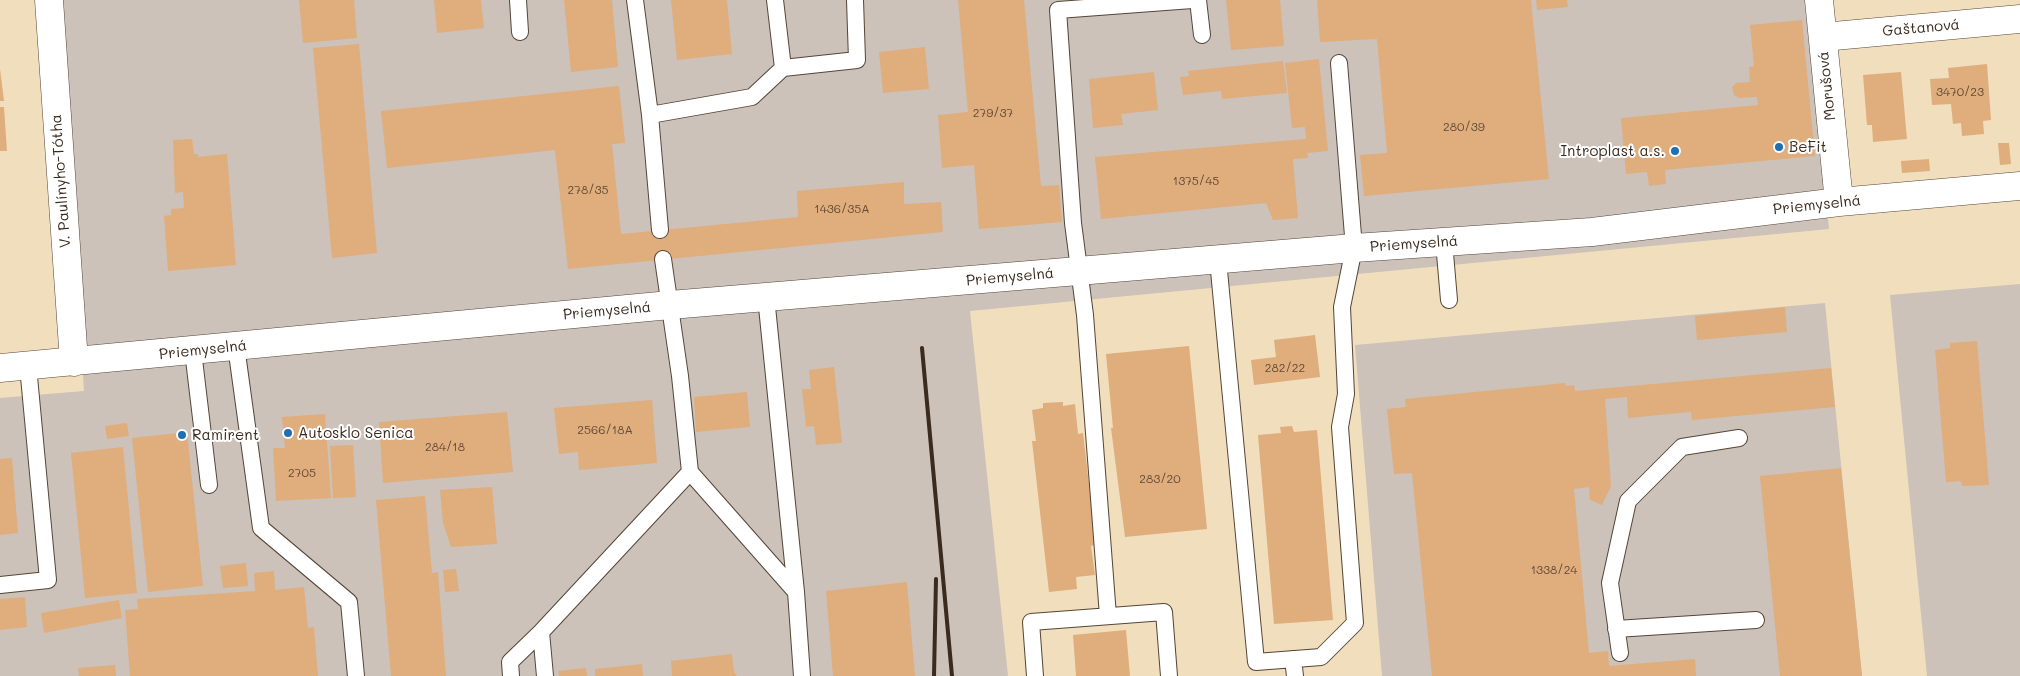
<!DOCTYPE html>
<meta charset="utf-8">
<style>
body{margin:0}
canvas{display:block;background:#f0debd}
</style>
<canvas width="2020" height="676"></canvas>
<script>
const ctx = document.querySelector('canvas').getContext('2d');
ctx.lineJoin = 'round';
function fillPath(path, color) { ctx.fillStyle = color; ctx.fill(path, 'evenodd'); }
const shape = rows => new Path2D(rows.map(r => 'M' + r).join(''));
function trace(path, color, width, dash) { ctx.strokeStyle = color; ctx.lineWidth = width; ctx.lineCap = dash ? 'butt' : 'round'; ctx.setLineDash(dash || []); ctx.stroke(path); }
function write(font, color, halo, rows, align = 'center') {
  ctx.font = font + ' Mali,sans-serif'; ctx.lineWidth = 4; ctx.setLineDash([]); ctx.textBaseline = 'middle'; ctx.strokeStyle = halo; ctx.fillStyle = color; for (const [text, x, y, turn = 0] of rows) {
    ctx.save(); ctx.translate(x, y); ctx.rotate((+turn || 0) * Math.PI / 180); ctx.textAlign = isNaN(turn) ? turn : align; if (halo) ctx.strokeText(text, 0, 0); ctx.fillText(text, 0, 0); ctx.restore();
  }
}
fillPath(shape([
 [59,0,1807,0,1829,229,970,311,1008,676,0,676,0,398,84,391],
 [2020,284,2020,676,1927,676,1890,295],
 [1825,303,1862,676,1382,676,1355,345]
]), '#ccc2b9');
fillPath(shape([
 [299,0,354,0,357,38,303,43],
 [434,0,481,0,484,28,437,33],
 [564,0,612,0,618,67,571,72],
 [671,0,727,0,732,54,677,60],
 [958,0,1024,0,1041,186,1059,185,1062,222,979,229,974,165,942,168,938,115,968,112],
 [1226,0,1280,0,1284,46,1231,50],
 [1317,0,1531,0,1549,179,1364,196,1360,155,1387,153,1377,39,1320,42],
 [1536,0,1567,0,1568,7,1537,10],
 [1802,20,1815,156,1665,170,1666,184,1649,186,1647,172,1626,174,1621,118,1758,105,1757,97,1739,98,1734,95,1732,87,1736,83,1750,82,1749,67,1754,66,1750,25],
 [359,44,377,253,332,258,313,48],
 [925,47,929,89,883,93,879,52],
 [1319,59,1328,151,1307,153,1308,158,1293,159,1298,218,1273,220,1266,203,1101,219,1095,157,1306,139,1305,127,1292,128,1285,63],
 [1283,61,1287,93,1222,99,1221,91,1183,95,1180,77,1189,76,1188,71],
 [1987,64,1991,120,1983,121,1984,134,1962,136,1961,123,1953,124,1951,104,1932,105,1930,79,1949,78,1948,68],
 [0,69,4,101,0,101],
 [1154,72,1158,110,1121,114,1123,125,1093,128,1089,79],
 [1901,72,1907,139,1873,142,1872,125,1867,125,1863,75],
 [619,86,625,143,612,144,621,234,798,217,797,191,904,182,904,204,941,202,943,232,568,269,555,150,387,168,381,111],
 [0,107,4,107,7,151,0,151],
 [192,139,194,154,198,154,198,157,227,154,236,265,168,271,164,216,171,215,171,209,184,208,183,192,175,193,173,140],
 [1998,143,2009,143,2011,164,2000,165],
 [1929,159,1930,171,1902,173,1901,161],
 [1785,307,1787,332,1697,340,1695,316],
 [1315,335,1320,377,1254,385,1251,360,1276,357,1274,340],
 [1977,341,1989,485,1962,486,1961,481,1946,482,1935,350,1950,348,1950,343],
 [1189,346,1207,529,1125,537,1111,428,1113,428,1106,354],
 [834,367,842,443,816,445,814,426,806,427,802,389,811,389,809,370],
 [1831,368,1835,407,1692,420,1691,412,1628,418,1627,397,1605,399,1611,486,1602,505,1590,500,1589,487,1574,489,1589,653,1608,651,1609,666,1695,659,1696,676,1432,676,1412,473,1394,474,1387,409,1406,407,1405,399,1565,383,1566,386,1574,385,1575,391],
 [747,392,750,427,696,432,694,397],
 [652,400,657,463,579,470,578,452,559,454,554,408],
 [1063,402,1063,406,1075,404,1078,434,1083,433,1096,545,1091,546,1095,575,1076,577,1077,589,1049,592,1032,441,1036,441,1032,410,1043,408,1043,403],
 [507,412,513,472,383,483,379,422],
 [325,414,331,498,276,501,273,448,285,448,282,417],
 [127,423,129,436,107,439,105,426],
 [1292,426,1294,432,1317,430,1333,620,1274,624,1258,435,1281,433,1280,427],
 [187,432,203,586,148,592,132,438],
 [353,445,356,497,333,498,330,446],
 [123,447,137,593,85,598,71,453],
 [12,458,18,533,0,535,0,459],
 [1841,468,1862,676,1780,676,1760,476],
 [492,487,497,544,451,547,443,523,440,490],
 [425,496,432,573,438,572,446,676,391,676,376,500],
 [246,563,248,586,223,588,220,566],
 [456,569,459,591,445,592,443,570],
 [274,571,275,590,304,587,308,628,314,627,318,676,130,676,125,610,138,609,137,599,255,591,254,573],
 [907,582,915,676,833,676,826,591],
 [25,597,27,627,0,630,0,599],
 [119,600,122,618,44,633,41,613],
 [1126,630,1130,676,1076,676,1073,635],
 [732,654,734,672,737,676,672,676,671,661],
 [642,664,643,676,595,676,595,669],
 [115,665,116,676,79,676,78,668],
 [586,668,587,676,559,676,558,671]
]), '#e0ad7d');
const lane = shape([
 [518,0,520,32],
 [635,0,650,115,660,230],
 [1198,0,1202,35],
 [783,68,857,60,855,0],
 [650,115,752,97,783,68,775,0],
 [1444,242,1449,300],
 [1218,260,1256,662,1321,657,1355,623,1340,427,1346,394,1342,307,1354,248,1339,63],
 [766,297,796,592],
 [236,346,261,528,349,602,356,676],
 [193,351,209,485],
 [690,472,796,592,802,676],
 [0,585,48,580,28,366],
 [1108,616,1085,315,1073,223,1058,10,1192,0],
 [1616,629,1756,620],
 [541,632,545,676],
 [1620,653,1610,583,1628,501,1682,447,1739,438],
 [1293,659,1295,676],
 [511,676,510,662,541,632,690,472,680,376,663,259],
 [1035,676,1031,622,1164,612,1169,676]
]);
const street = shape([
 [49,0,74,362],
 [1819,0,1839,202],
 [1823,37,2020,19],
 [0,368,670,305,1354,248,1592,232,1839,202,2020,186]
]);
trace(lane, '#564536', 18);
trace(street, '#564536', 29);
trace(lane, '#fff', 16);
trace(street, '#fff', 28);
trace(shape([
 [922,348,952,676],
 [934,676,936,579]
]), '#3b2a1e', 4);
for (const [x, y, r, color] of [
 [1779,147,5,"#1f6fb2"],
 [1675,151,5,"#1f6fb2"],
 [288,433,5,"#1f6fb2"],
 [182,435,5,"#1f6fb2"]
]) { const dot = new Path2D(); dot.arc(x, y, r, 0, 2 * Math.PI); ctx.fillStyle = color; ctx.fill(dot); trace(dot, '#fff', 2); }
write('12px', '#644b36', null, [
 ["3470/23",1960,92],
 ["279/37",993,113],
 ["280/39",1464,127],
 ["1375/45",1196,181],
 ["278/35",588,190],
 ["1436/35A",842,209],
 ["282/22",1285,368],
 ["2566/18A",605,430],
 ["284/18",445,447],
 ["2705",302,473],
 ["283/20",1160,479],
 ["1338/24",1554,570]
]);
write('15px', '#3b2a1e', '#fff', [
 ["Gaštanová",1921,28,-5],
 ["Morušová",1827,86,-96],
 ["V. Paulínyho-Tótha",61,181,-94],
 ["Priemyselná",1817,205,-6],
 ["Priemyselná",1414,244,-4],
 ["Priemyselná",1010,277,-5],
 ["Priemyselná",607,311,-5],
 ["Priemyselná",203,350,-6]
]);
write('15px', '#3b2a1e', '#fff', [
 ["BeFit",1789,147],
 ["Introplast a.s.",1665,151,"right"],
 ["Autosklo Senica",298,433],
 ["Ramirent",192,435]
], 'left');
</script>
